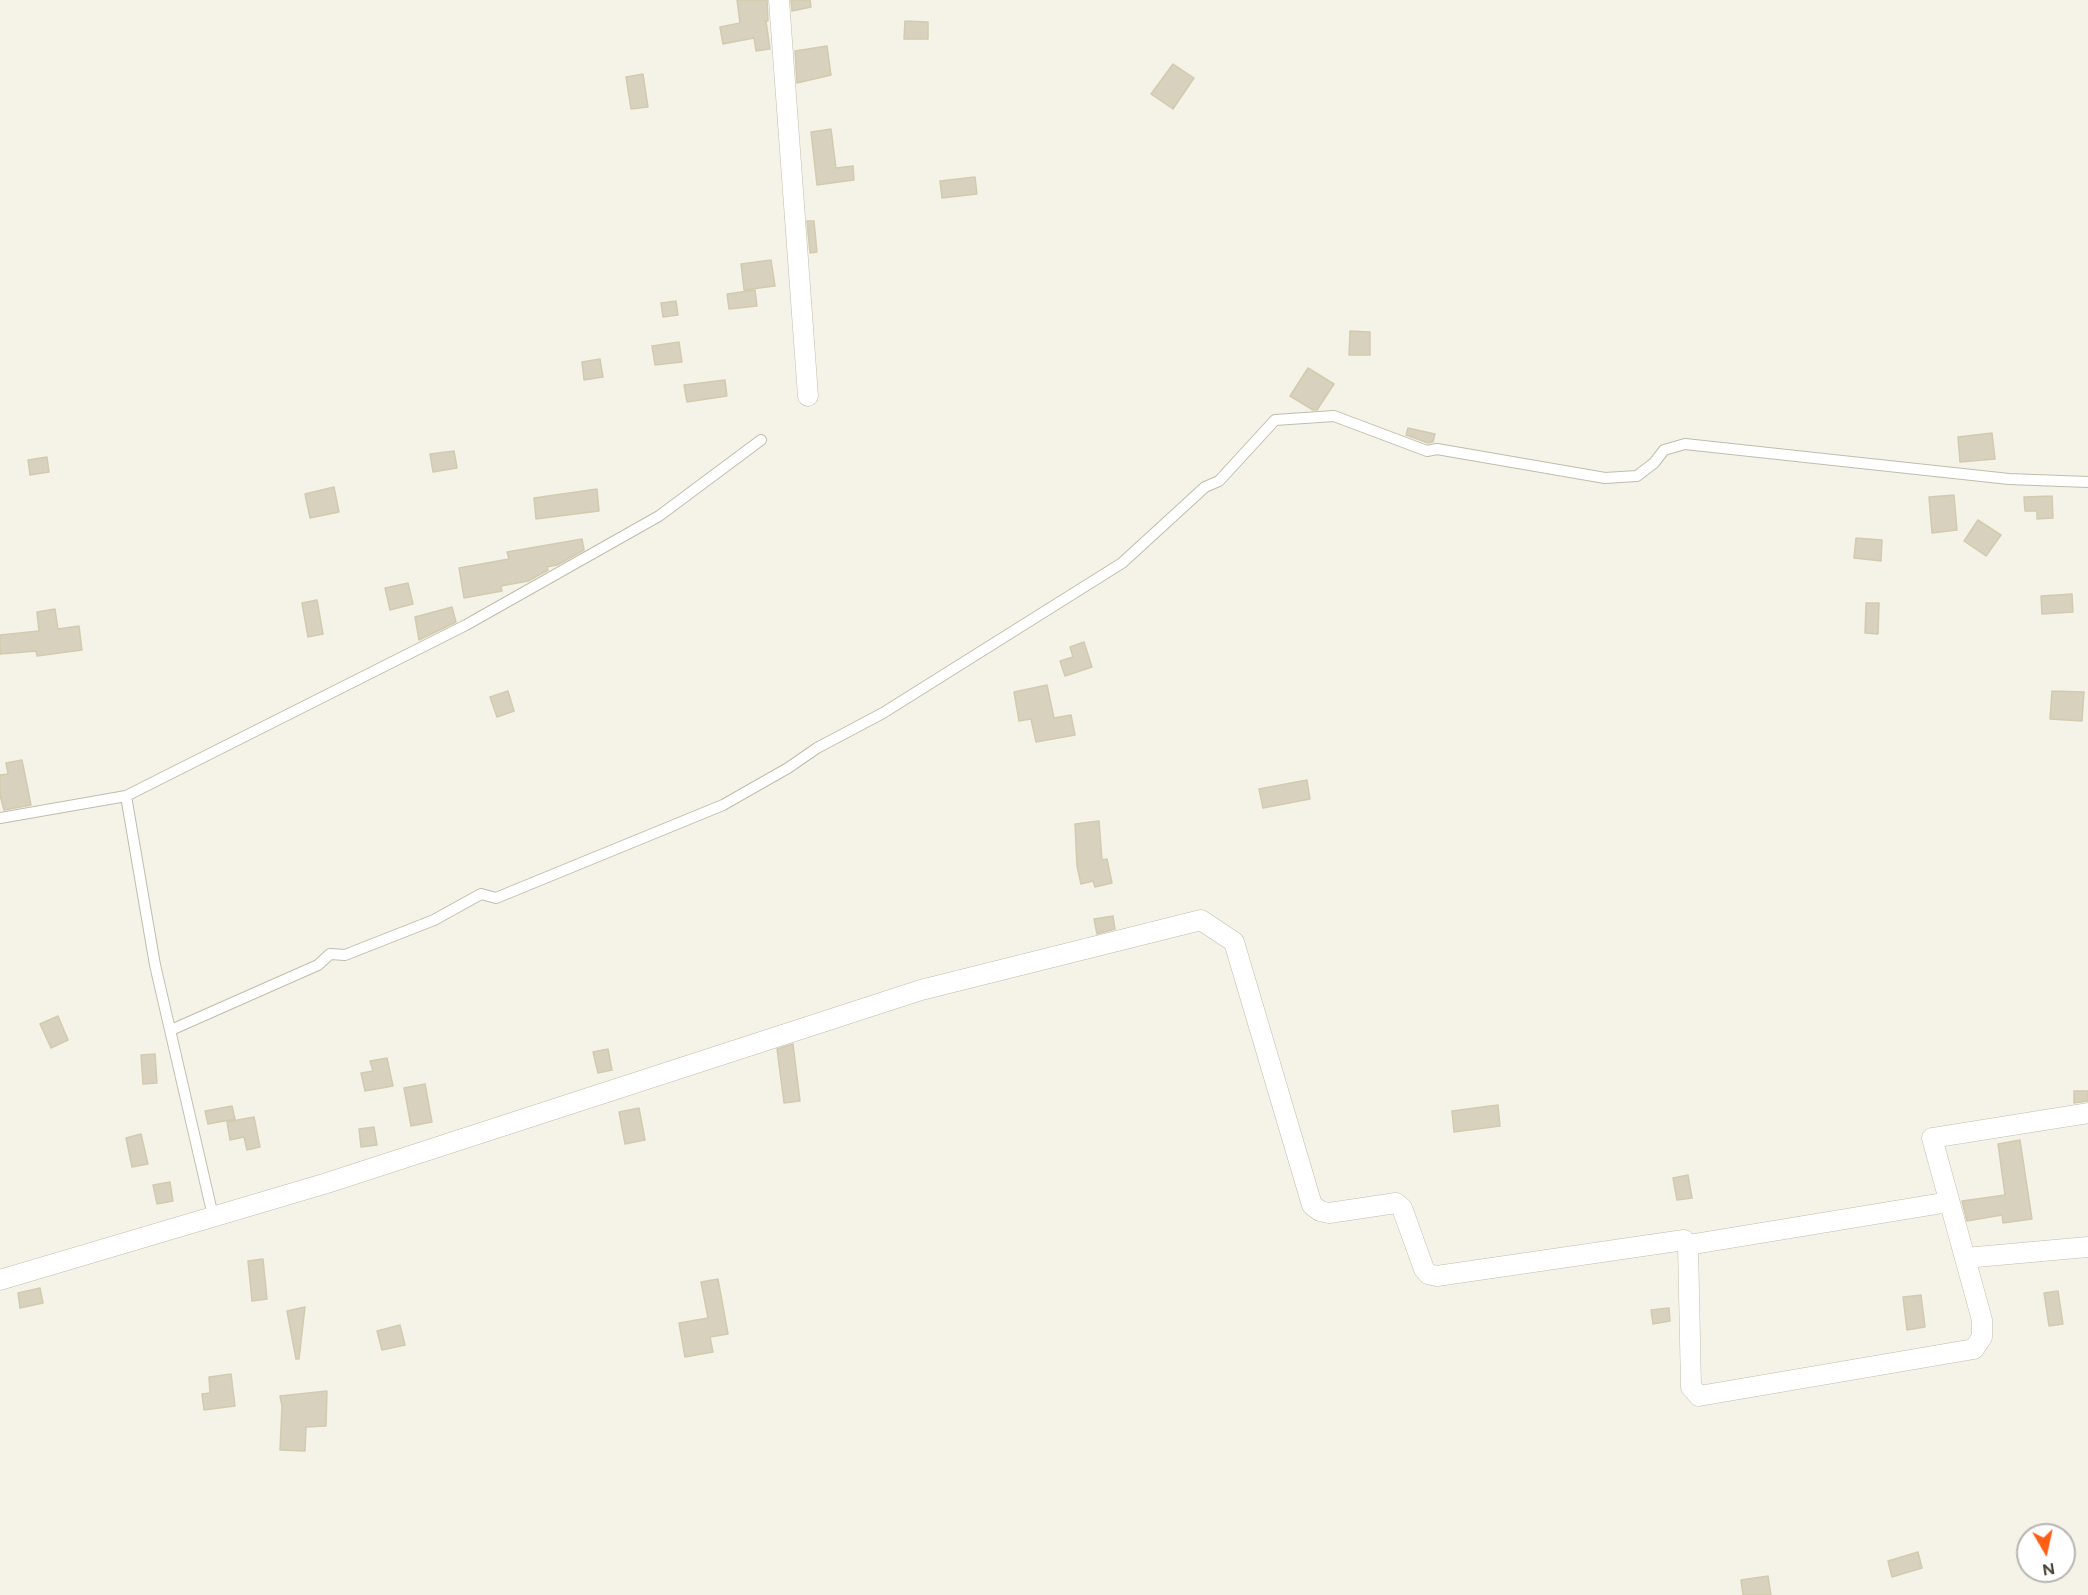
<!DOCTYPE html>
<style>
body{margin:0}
#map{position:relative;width:2088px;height:1595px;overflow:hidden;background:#f5f3e8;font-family:Figtree,sans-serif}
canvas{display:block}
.north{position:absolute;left:2016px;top:1523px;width:60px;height:60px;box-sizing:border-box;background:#fff;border:2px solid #b6b5af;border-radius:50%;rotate:171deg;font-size:16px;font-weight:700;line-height:24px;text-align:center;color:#494536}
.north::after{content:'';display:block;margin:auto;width:21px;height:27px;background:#ff5f15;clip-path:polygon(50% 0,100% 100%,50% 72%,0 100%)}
</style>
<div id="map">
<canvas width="2088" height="1595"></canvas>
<div class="north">N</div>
</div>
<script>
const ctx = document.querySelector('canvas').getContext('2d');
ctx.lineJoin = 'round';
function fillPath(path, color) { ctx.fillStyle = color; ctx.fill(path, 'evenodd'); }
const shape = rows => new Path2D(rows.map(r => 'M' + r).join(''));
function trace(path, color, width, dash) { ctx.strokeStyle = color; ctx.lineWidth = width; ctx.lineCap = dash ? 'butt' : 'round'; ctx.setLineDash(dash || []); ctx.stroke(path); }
const building = shape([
 [737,0,767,0,768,21,766,21,770,49,756,51,754,38,723,44,720,27,740,23,737,0],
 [791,0,810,0,811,7,792,11,791,0],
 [905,21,928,22,928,39,904,39,905,21],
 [827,46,831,75,797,83,795,51,827,46],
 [1173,64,1194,78,1173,109,1151,94,1173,64],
 [643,74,648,107,631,109,626,77,643,74],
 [831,129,836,168,853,166,854,180,817,185,811,132,831,129],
 [975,177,977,194,942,198,940,181,975,177],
 [807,221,814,221,817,252,810,253,807,221],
 [771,260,775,286,744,290,741,264,771,260],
 [755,290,757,306,729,309,727,294,755,290],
 [676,301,678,315,663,317,661,303,676,301],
 [1350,331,1370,332,1370,355,1349,355,1350,331],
 [679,342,682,362,655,365,652,346,679,342],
 [600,359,603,377,584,380,582,362,600,359],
 [1308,368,1334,384,1317,410,1313,410,1290,396,1308,368],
 [725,380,727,396,687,402,684,385,725,380],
 [1408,428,1435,434,1433,442,1428,443,1406,435,1408,428],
 [1992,433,1995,459,1960,462,1958,437,1992,433],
 [454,451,457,468,433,472,430,454,454,451],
 [47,457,49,472,30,475,28,460,47,457],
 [334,487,339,512,310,518,305,494,334,487],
 [597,489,599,511,536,519,534,498,597,489],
 [1954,495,1957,530,1932,533,1929,497,1954,495],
 [2052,496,2053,518,2037,519,2037,511,2025,511,2024,497,2052,496],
 [1978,520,2001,535,1986,556,1964,541,1978,520],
 [1856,538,1882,540,1881,561,1854,558,1856,538],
 [582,539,584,550,557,565,547,567,548,570,528,581,501,586,502,591,464,598,459,568,509,559,507,552,582,539],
 [408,583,413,604,390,610,385,588,408,583],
 [2072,594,2073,612,2042,614,2041,596,2072,594],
 [317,600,323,634,308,637,302,603,317,600],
 [1866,603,1879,603,1878,634,1865,633,1866,603],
 [452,607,456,622,419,640,415,617,452,607],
 [55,609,58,629,79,626,82,650,37,656,36,651,0,654,0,635,39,631,37,612,55,609],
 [1084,642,1092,667,1065,676,1060,661,1073,657,1070,647,1084,642],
 [1047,685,1054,718,1071,715,1075,735,1036,742,1031,719,1019,721,1014,692,1047,685],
 [508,691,514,711,497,717,490,697,508,691],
 [2052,691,2084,692,2082,721,2050,719,2052,691],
 [22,760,31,805,4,810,0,795,0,775,8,774,6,763,22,760],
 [1307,780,1310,799,1263,808,1259,789,1307,780],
 [1099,821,1102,860,1107,859,1112,883,1095,887,1093,881,1081,884,1077,866,1075,824,1099,821],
 [1113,916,1115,929,1097,934,1094,919,1113,916],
 [58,1016,68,1040,51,1048,40,1024,58,1016],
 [793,1044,800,1101,784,1103,777,1049,793,1044],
 [608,1049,612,1070,598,1073,593,1052,608,1049],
 [155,1054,157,1083,143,1084,141,1055,155,1054],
 [387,1058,393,1086,365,1091,361,1073,373,1071,370,1061,387,1058],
 [425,1084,432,1122,411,1126,404,1088,425,1084],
 [2074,1091,2088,1091,2088,1101,2074,1103,2074,1091],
 [1498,1105,1500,1126,1454,1132,1452,1111,1498,1105],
 [232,1106,235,1119,208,1124,205,1111,232,1106],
 [639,1108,645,1140,625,1144,619,1112,639,1108],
 [254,1117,260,1147,247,1150,244,1137,230,1140,227,1122,254,1117],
 [374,1127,377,1145,361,1147,359,1129,374,1127],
 [141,1134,148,1164,132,1167,126,1138,141,1134],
 [2020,1140,2032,1219,2003,1223,2002,1215,1967,1221,1962,1201,2005,1195,1998,1144,2020,1140],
 [1688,1175,1692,1198,1677,1200,1673,1178,1688,1175],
 [170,1182,173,1201,157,1204,153,1185,170,1182],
 [263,1259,267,1299,252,1301,248,1261,263,1259],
 [718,1279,728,1334,710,1337,713,1352,685,1357,679,1323,708,1318,701,1282,718,1279],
 [40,1288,43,1303,20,1308,18,1293,40,1288],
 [2058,1291,2063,1324,2049,1326,2044,1293,2058,1291],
 [1921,1295,1925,1327,1907,1330,1903,1297,1921,1295],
 [305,1307,299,1359,296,1359,287,1311,305,1307],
 [1669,1308,1670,1321,1653,1324,1651,1310,1669,1308],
 [400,1325,405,1345,382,1350,377,1331,400,1325],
 [231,1374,235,1406,204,1410,202,1394,210,1393,209,1377,231,1374],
 [327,1391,326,1426,306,1427,305,1451,280,1450,282,1406,280,1396,327,1391],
 [1918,1552,1922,1568,1892,1577,1888,1561,1918,1552],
 [1768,1576,1771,1595,1743,1595,1741,1580,1768,1576]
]);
fillPath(building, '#d7d1bd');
trace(building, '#d2cbaf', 1.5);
const service = shape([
 [126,796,466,625,659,516,761,440],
 [0,818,126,796,155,965,213,1216],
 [171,1030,318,965,330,954,345,955,434,920,481,894,496,898,723,805,788,768,817,748,883,713,1122,563,1205,487,1219,481,1275,420,1334,416,1427,451,1437,449,1605,478,1637,476,1654,463,1664,450,1685,444,2009,479,2088,482]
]);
const minor = shape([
 [779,0,808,396],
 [1688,1245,1949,1202],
 [1965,1258,2088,1247],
 [0,1280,327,1183,921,990,1201,920,1234,942,1312,1205,1320,1211,1329,1213,1396,1203,1402,1208,1424,1269,1428,1274,1437,1276,1684,1240,1688,1245,1691,1387,1699,1396,1974,1349,1982,1337,1982,1320,1932,1138,2088,1113]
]);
trace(service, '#c1bdaa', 12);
trace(minor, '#c1bdaa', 21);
trace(service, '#fff', 10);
trace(minor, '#fff', 20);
</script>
